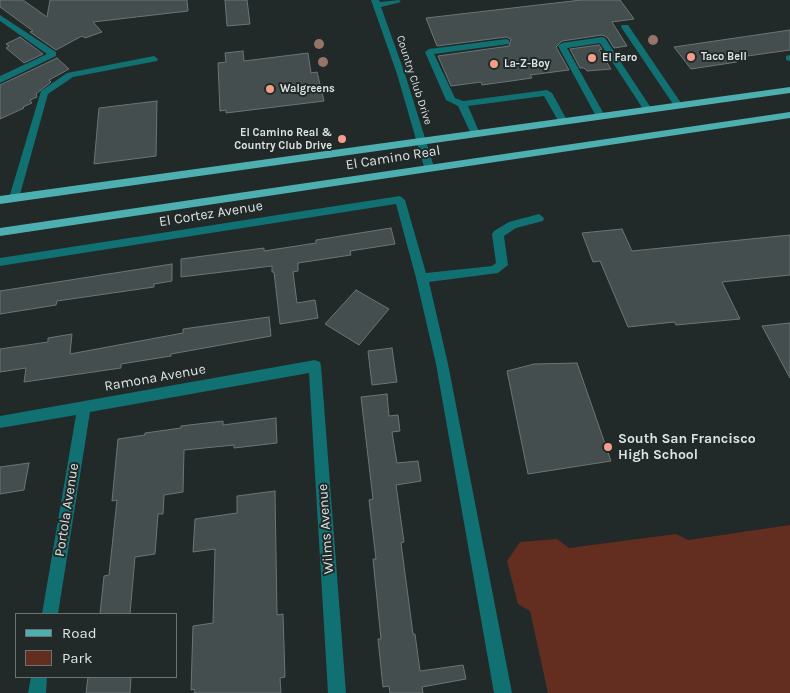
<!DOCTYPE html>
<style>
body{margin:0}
#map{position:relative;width:790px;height:693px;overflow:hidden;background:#212929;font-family:Karla,sans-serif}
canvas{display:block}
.legend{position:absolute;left:15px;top:613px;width:162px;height:65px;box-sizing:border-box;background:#212929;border:1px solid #6d7373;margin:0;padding:6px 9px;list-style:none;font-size:15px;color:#dee3e3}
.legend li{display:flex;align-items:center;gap:10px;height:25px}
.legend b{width:25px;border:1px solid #6d7373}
</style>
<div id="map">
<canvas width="790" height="693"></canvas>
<ul class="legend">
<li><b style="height:6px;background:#4dafb0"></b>Road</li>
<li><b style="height:14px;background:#632d20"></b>Park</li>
</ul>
</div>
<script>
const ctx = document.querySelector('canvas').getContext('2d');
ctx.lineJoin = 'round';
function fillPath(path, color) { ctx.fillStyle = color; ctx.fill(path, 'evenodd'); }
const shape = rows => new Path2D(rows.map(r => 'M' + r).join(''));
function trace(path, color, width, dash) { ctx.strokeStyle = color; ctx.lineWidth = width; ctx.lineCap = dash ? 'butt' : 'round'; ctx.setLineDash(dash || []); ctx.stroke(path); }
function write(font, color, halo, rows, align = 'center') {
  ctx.font = font + ' Karla,sans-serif'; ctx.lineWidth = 4; ctx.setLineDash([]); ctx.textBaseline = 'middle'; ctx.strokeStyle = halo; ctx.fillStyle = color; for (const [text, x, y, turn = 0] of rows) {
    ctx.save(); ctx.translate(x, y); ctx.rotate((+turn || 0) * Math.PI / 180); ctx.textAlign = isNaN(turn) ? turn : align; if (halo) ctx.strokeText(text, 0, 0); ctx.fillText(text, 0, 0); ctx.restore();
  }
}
fillPath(shape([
 [790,525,790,693,548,693,530,611,518,604,507,561,520,542,557,539,569,548,676,534,688,540]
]), '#632d20');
const building = shape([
 [0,0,23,0,47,17,50,0,187,0,188,11,93,22,102,32,85,38,82,36,56,50,30,32,33,31,0,7,0,0],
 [225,0,247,0,250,24,227,26,225,0],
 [581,0,620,0,634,19,612,22,627,46,614,48,607,37,602,35,562,41,556,47,569,70,530,75,532,78,482,85,481,82,451,86,438,56,509,46,511,39,506,37,437,46,426,18,581,0],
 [790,30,790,50,733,58,737,62,691,69,674,47,790,30],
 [20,37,43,54,24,63,6,48,9,46,6,44,20,37],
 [599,45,602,49,599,50,611,69,587,71,584,68,580,68,570,49,599,45],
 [243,51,244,61,308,53,311,73,317,72,324,101,226,113,226,110,220,111,218,63,226,62,225,53,243,51],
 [57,58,69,69,49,80,51,82,36,94,37,97,30,100,32,103,23,107,24,108,0,119,0,85,57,58],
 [157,101,156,156,94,164,99,108,157,101],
 [391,228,395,244,350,251,351,255,298,263,298,271,293,272,297,303,315,300,318,318,280,324,274,272,272,272,272,266,181,277,181,259,264,248,264,251,316,243,316,240,391,228],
 [622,229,632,251,790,235,790,275,722,282,740,319,676,325,674,322,628,327,600,261,593,262,582,233,622,229],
 [172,264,172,281,154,284,154,287,57,301,56,305,0,314,0,291,172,264],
 [356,290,389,309,359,345,325,324,356,290],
 [269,317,271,336,171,354,171,356,121,364,121,368,24,382,26,368,0,372,0,349,48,342,48,338,72,334,70,354,183,333,183,329,269,317],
 [790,323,790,378,762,326,790,323],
 [392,348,397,382,372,385,368,351,392,348],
 [577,363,611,461,528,474,507,371,534,364,577,363],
 [387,394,389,416,398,415,400,431,392,432,397,463,418,461,421,481,396,485,404,542,401,543,413,634,415,634,420,671,463,665,466,679,422,687,423,693,390,693,389,686,383,687,378,639,381,639,373,559,376,559,369,500,373,499,361,397,387,394],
 [276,418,277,443,234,448,234,445,184,450,183,492,164,495,163,514,158,514,155,554,135,557,130,614,100,614,104,576,109,575,117,500,112,501,118,439,145,435,145,433,181,428,181,426,223,421,223,425,276,418],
 [29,463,24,490,0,494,0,467,29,463],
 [275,491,277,615,283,614,285,677,280,678,281,693,195,693,194,689,191,690,193,626,213,623,215,549,193,552,195,519,237,513,237,496,275,491],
 [88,677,131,677,130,693,86,693,88,677]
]);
fillPath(building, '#454e4e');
trace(building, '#6c7575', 1);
fillPath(shape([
 [371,0,379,0,380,2,399,0,401,2,381,7,405,74,434,167,433,169,429,171,424,167,397,74,371,0],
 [0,15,56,52,56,56,0,83,0,76,47,54,0,21,0,15],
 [622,25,628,25,681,103,681,107,675,107,621,27,622,25],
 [602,37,605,38,651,108,651,112,645,112,600,43,567,48,605,116,603,118,597,118,558,46,562,43,602,37],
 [506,39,509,40,509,44,434,54,455,98,463,101,547,90,552,93,568,122,566,124,560,124,544,96,468,106,480,134,478,136,472,136,458,106,446,100,425,52,429,49,506,39],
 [790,55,790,61,786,60,786,56,790,55],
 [154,56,158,59,157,61,73,77,48,94,19,198,18,201,10,201,9,198,41,91,67,73,154,56],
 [400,196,405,200,426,273,492,266,496,263,492,234,494,231,509,222,539,214,544,218,543,221,516,228,504,236,508,265,498,273,429,282,448,364,512,693,494,693,436,364,416,278,396,204,0,266,0,258,400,196],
 [315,360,320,362,321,366,346,693,328,693,309,373,90,412,58,614,42,614,76,415,0,428,0,416,315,360],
 [31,677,47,677,46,693,28,693,31,677]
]), '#117072');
fillPath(shape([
 [790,87,790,93,0,204,0,196,790,87],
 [790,112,790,118,0,236,0,228,790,112]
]), '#4dafb0');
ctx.fillStyle = '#977369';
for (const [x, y] of [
 [653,40],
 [319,44],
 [323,62]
]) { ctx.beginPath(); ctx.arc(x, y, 5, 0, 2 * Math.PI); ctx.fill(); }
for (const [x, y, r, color] of [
 [691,57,5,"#f49e89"],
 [592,58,5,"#f49e89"],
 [494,64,5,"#f49e89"],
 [270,89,5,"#f49e89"],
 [342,139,5,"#f49e89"],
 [608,447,5,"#f49e89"]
]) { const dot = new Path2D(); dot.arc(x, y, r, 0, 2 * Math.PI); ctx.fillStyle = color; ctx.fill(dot); trace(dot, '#212929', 2); }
write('bold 11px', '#dee3e3', '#212929', [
 ["Taco Bell",701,57],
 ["El Faro",602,58],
 ["La-Z-Boy",504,64],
 ["Walgreens",280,89],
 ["El Camino Real &",332,133,"right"],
 ["Country Club Drive",332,146,"right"]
], 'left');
write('11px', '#dee3e3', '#212929', [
 ["Country Club Drive",414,80,72]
]);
write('14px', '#dee3e3', '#212929', [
 ["El Camino Real",393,158,-9],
 ["El Cortez Avenue",211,214,-9],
 ["Ramona Avenue",155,378,-10],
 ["Portola Avenue",67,510,-81],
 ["Wilms Avenue",326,529,-94]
]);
write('bold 14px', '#dee3e3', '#212929', [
 ["South San Francisco",618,439],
 ["High School",618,455]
], 'left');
</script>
